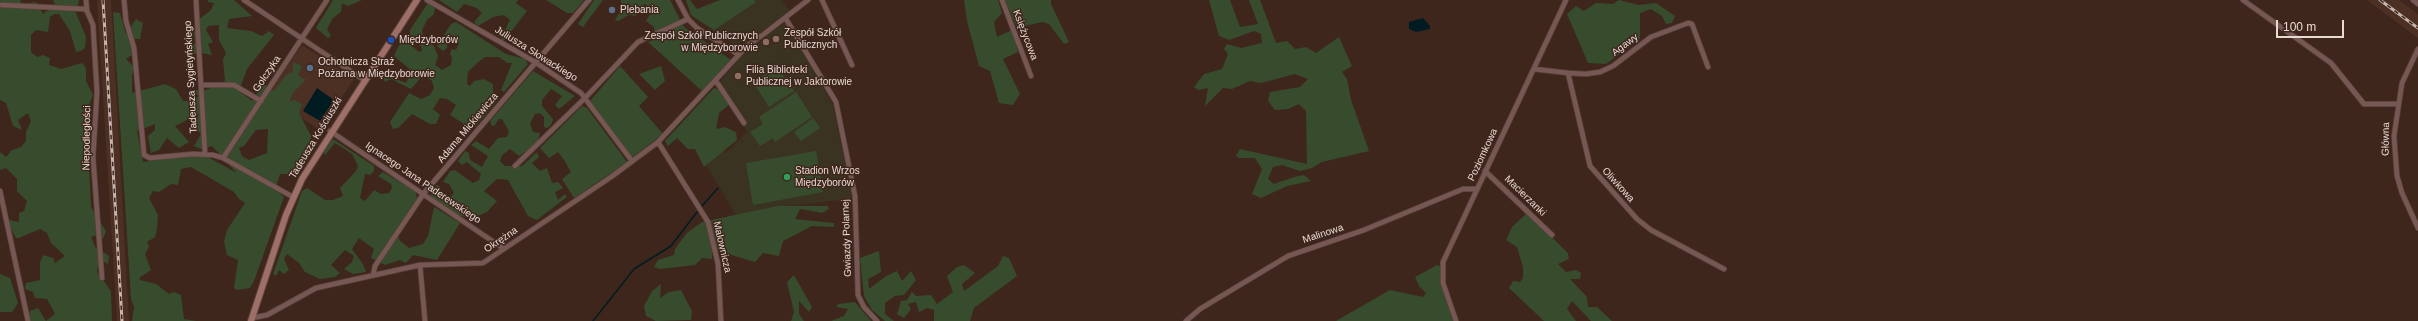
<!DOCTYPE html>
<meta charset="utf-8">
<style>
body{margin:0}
#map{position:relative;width:2418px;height:321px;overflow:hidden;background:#3e261c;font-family:Helvetica,sans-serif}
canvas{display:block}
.scale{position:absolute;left:2276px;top:20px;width:68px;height:18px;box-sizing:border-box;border:2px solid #e9d9d3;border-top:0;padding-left:5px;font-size:12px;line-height:14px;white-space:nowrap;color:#e9d9d3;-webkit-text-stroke:3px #3e261c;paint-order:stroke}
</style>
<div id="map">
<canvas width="2418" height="321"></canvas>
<div class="scale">100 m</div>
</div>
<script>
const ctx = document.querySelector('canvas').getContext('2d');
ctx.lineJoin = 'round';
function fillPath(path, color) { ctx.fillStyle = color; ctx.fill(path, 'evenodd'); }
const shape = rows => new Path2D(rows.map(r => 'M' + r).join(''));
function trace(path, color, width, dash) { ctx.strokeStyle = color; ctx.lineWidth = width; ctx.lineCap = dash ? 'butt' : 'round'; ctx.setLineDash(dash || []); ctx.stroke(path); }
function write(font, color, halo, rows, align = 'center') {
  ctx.font = font + ' Helvetica,sans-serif'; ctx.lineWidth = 3; ctx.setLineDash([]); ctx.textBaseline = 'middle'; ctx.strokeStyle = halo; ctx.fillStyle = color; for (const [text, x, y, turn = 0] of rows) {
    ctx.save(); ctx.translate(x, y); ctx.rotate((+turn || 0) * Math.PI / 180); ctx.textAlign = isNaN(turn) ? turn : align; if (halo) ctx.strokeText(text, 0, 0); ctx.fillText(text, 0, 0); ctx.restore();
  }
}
fillPath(shape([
 [97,0,111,0,129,321,117,321],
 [2367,0,2399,0,2414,11,2418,14,2418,38],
 [302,45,354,79,320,130,267,95]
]), '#4d3024');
fillPath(shape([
 [736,0,782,0,790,11,744,44,742,42,736,46,694,18],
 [783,24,787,24,833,105,852,199,773,207,736,215,706,165,722,148,726,153,747,132,743,126,748,123,743,119,720,82,748,49]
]), '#3b3322');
fillPath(shape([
 [0,0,20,0,22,4,36,2,43,14,55,4,53,0,79,0,76,13,86,37,85,48,81,51,76,52,70,31,59,14,54,14,50,17,48,32,36,30,31,35,31,52,37,57,43,55,50,58,49,65,61,69,82,63,86,68,86,81,93,95,89,105,88,144,91,207,106,231,103,239,97,235,91,237,95,247,109,256,108,264,99,259,97,272,111,291,112,321,28,321,30,311,38,308,46,321,55,314,47,299,35,298,33,292,25,289,26,283,40,280,40,263,43,255,53,258,55,263,65,256,51,243,47,233,40,229,19,238,16,238,9,225,9,220,19,222,19,213,24,211,27,201,17,191,17,179,6,168,0,170,0,152,6,157,12,150,21,147,26,141,26,132,31,121,28,113,18,120,22,130,13,126,6,103,0,100],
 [208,0,234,0,252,16,229,19,227,28,251,31,262,36,269,31,274,35,247,69,239,91,252,101,264,84,274,91,286,75,293,72,293,62,302,66,298,75,305,80,293,93,289,102,294,100,302,104,299,113,311,136,309,149,304,151,301,158,301,167,294,174,280,174,275,189,284,197,254,281,250,288,237,290,234,288,238,260,227,255,224,242,227,230,245,203,238,198,234,192,191,167,181,169,178,185,171,184,159,192,153,191,149,198,158,215,157,229,155,237,147,242,149,247,145,254,151,270,139,278,140,280,156,284,169,294,174,292,181,295,184,319,196,321,132,321,134,307,131,299,113,12,120,13,126,34,136,19,143,23,140,39,131,39,133,54,126,59,135,68,132,75,132,93,165,84,176,89,183,101,192,101,199,96,191,90,206,90,225,81,223,60,226,53,219,40,219,25,208,26,206,30,213,42,208,44,212,55,202,53,188,55,187,52,195,43,193,29,197,21,211,10,214,3,208,2],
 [199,114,192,125,201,134,194,146,201,149,212,146,237,173,204,155,185,155,143,162,137,131,155,124,155,130,148,136,151,153,159,150,167,138,179,148,189,142,175,126],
 [268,129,267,153,249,160,242,156,239,148,244,146,256,130],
 [333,0,362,0,348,6,342,3,341,12,333,18,327,29,331,36,328,38,316,28],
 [439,0,518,0,516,3,527,11,503,42,501,38,510,20,504,15,493,17,478,26,474,22,482,13,477,8,464,4,457,12],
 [546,0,584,0,573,13,567,13],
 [594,0,603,0,583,27,578,24],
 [621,0,670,0,684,27,731,60,702,91,648,42,656,39,654,27,646,21,653,9,644,4,636,16,629,15,618,21,615,20,621,10],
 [686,0,690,0,697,9,720,0,754,0,756,2,714,30,691,15],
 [964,0,998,0,1002,13,994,22,997,37,1012,30,1018,52,1003,59,1020,94,1013,105,999,103,990,71,979,66,967,21],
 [1005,0,1051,0,1051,4,1069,42,1064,44,1049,24,1042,22,1017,28],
 [1209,0,1230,0,1240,27,1258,24,1249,0,1260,0,1276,43,1287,41,1295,49,1306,47,1316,53,1339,37,1352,66,1342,72,1347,79,1351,100,1369,151,1322,162,1312,168,1300,171,1282,165,1273,167,1268,179,1274,184,1294,177,1304,175,1311,181,1287,186,1261,198,1252,194,1262,169,1255,158,1239,158,1236,156,1240,149,1307,164,1306,111,1299,104,1288,109,1275,110,1268,101,1270,92,1300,87,1308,79,1295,74,1261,83,1250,81,1232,89,1223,88,1205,106,1208,88,1198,90,1194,87,1204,74,1222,69,1228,54,1224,49,1227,44,1241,48,1262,43,1261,34,1254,31,1229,40,1219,36],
 [1619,0,1639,5,1656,3,1675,16,1672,23,1666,24,1662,16,1651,9,1640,13,1640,39,1606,64,1588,63,1567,14,1576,6,1584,11,1596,3,1613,4],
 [428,3,435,8,434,14,427,20,422,30,423,38,434,46,438,56,435,65,442,70,451,65,452,58,450,53,452,49,456,50,459,43,451,38,447,43,447,48,443,51,437,46,451,24,456,22,506,54,525,59,528,64,504,92,501,90,512,63,507,63,499,57,485,57,476,64,468,72,467,84,470,86,474,81,484,79,493,84,493,92,500,97,475,127,467,126,450,115,456,105,447,99,440,98,433,109,440,115,436,124,430,124,412,114,398,128,393,129,390,122,409,93,421,99,430,95,434,88,432,81,423,75,411,89,391,79,385,82,381,73,406,83,412,71,394,56,398,47,404,39,419,52,422,51,421,46,410,35,410,30],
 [620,66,648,97,639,106,663,134,631,158,590,101],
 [661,66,665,81,655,90,639,74],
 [777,66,794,91,769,107,753,82],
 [533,71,575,96,559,109,555,105,562,96,551,89,542,100,542,106,553,119,551,125,547,128,544,127,544,117,540,113,535,114,530,124,533,132,540,133,536,149,529,149,519,156,510,149,502,155,500,161,505,166,522,166,537,152,539,157,532,163,540,171,547,168,552,183,558,182,563,188,555,192,558,200,565,194,567,197,537,220,528,216,508,180,497,179,484,191,497,201,487,212,472,218,455,215,430,197,433,191,437,185,440,186,440,194,448,199,454,193,449,184,443,182,450,171,455,170,473,183,479,180,481,174,467,162,462,165,458,161,465,151,469,153,470,160,482,167,488,156,471,145,476,141,489,149,498,138,507,137,509,131,502,119,499,119,494,126,492,126,490,121],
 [714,88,719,90,729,105,719,113,716,129,725,127,736,132,737,140,704,167,695,149,688,149,677,138,668,146,665,141],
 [796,92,812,117,775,142,773,138,760,146,750,132,763,124,759,117],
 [582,106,587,108,627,162,574,198,562,179,571,172,564,160,558,152,549,158,540,148],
 [813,118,820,128,801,141,794,132],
 [333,139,374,166,374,171,370,175,365,174,360,198,365,201,374,190,381,194,389,193,392,188,391,184,378,176,383,172,415,191,417,198,396,230,400,241,409,248,423,244,428,236,434,207,460,223,437,260,413,255,406,263,400,260,385,265,371,258,374,249,359,238,352,249,363,264,366,272,353,274,344,269,352,262,354,256,345,250,331,265,340,273,335,277,320,279,305,272,299,263,287,254,284,259,289,270,284,274,279,270,276,276,273,274,302,191,307,188,325,200,333,200,343,196,340,188,356,171,358,166,352,154,335,143,325,155,322,150],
 [816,151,823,192,753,205,746,163],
 [777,206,828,206,829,209,822,213,800,209,795,219,834,223,834,227,812,226,783,241,779,256,763,253,755,262,712,249,712,259,702,258,695,265,660,269,654,267,658,260,674,255,675,249,687,233,702,222],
 [1527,213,1568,253,1569,259,1558,264,1566,272,1576,270,1581,273,1580,279,1570,279,1587,297,1588,307,1597,307,1612,321,1591,321,1572,301,1567,309,1576,321,1544,321,1509,288,1513,281,1520,282,1523,278,1523,267,1517,247,1506,240,1512,227],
 [879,251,881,272,868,279,869,289,886,276,897,271,902,281,911,271,916,280,904,295,895,296,885,303,885,314,894,321,885,321,872,310,864,296,860,258],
 [1003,256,1009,258,1017,276,974,308,970,321,934,321,934,310,927,308,919,312,916,302,908,304,911,309,904,318,897,314,901,301,907,300,912,292,916,296,931,295,937,304,953,292,947,276,957,267,964,265,975,273,962,284,964,291,998,266],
 [1437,265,1440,266,1441,284,1453,321,1336,321,1390,290,1423,297,1426,293,1419,286,1415,277],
 [0,274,10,278,18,303,12,312,0,312],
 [794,275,812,307,809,312,799,301,799,314,804,321,791,321,794,312,787,282],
 [661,284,660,298,669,292,681,290,692,311,691,320,656,321,646,316,644,306,652,291],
 [855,302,871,321,831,321,844,316,848,309,836,307,838,304]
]), '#374c2d');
fillPath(shape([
 [1423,18,1430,26,1430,29,1416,32,1409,29,1409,22],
 [317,88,334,100,320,121,303,111]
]), '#001c22');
trace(shape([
 [701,207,718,188],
 [593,321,634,269,671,246,697,212]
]), '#001c22', 1.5);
const minor = shape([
 [86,0,87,11,93,25,97,92,93,157,102,278],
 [124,0,126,21,134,48,144,155,150,158,193,154,213,155,223,158,293,197],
 [196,0,205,154],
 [244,0,364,80],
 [427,0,535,62,581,93,632,161],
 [678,0,688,19,697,28,739,55],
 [822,0,852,65],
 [1002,0,1031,76],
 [2243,0,2331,63,2364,104,2397,104],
 [2413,0,2418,4],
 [2,5,84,9,87,11],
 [786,19,836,102,855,196,858,295,864,307,877,321],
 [764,34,808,0],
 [2418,49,2402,83,2394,136,2397,176,2402,193,2418,228],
 [1534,69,1568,73,1590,166,1637,219,1651,230,1724,269],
 [1568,73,1586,74,1600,72,1613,66,1651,37,1688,23,1692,24,1708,67],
 [716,81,744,123],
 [201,85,234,85,261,101],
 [330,131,504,249],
 [658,142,708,222,718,264,721,321],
 [223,158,327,0],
 [515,166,585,98,638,42,688,19],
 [1485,171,1552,235],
 [0,191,28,321],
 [420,265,425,321],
 [373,275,375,266,424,193,589,0],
 [252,318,267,315,316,288,420,265,483,263,611,177,658,142,747,46,761,36],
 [1186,321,1200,309,1288,256,1364,230,1463,189,1477,189],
 [1456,321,1443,283,1443,262,1566,0]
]);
const secondary = shape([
 [251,321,286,215,302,179,417,0]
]);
trace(minor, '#594339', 6);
trace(secondary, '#594339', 8);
trace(minor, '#765754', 4.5);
trace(secondary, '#9e6e69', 6);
const rail = shape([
 [103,0,122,321],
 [2380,0,2418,28]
]);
trace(rail, '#c7b6af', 3);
trace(rail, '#3e261c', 1.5, [4.5]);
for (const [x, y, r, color] of [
 [612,10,4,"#5c6f8a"],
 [776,39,4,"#8d6e63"],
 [391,40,4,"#1a4fb4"],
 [766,42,4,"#8d6e63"],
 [310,68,4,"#5c6f8a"],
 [738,76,4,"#8d6e63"],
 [787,177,4,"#2e9e5b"]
]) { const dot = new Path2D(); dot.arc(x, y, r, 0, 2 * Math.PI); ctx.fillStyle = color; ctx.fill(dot); trace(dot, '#3e261c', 1.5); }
write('10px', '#e9d9d3', '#3e261c', [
 ["Plebania",620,10],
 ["Zespół Szkół",784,33],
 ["Publicznych",784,45],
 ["Zespół Szkół Publicznych",758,36,"right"],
 ["w Międzyborowie",758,48,"right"],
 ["Międzyborów",399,40],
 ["Ochotnicza Straż",318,62],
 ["Pożarna w Międzyborowie",318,74],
 ["Filia Biblioteki",746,70],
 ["Publicznej w Jaktorowie",746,82],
 ["Stadion Wrzos",795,171],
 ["Międzyborów",795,183]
], 'left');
write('10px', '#e9d9d3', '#3e261c', [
 ["Księżycowa",1025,35,69],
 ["Agawy",1625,45,-37],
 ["Juliusza Słowackiego",536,54,32],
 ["Golczyka",267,74,-56],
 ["Tadeusza Sygietyńskiego",191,77,-93],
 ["Adama Mickiewicza",468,128,-50],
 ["Niepodległości",87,138,-89],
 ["Tadeusza Kościuszki",316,138,-59],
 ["Główna",2386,139,-89],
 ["Poziomkowa",1483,155,-65],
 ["Ignacego Jana Paderewskiego",423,183,34],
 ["Oliwkowa",1618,185,48],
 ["Macierzanki",1525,196,44],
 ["Malinowa",1323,234,-18],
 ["Gwiazdy Polarnej",847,238,-92],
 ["Okrężna",501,240,-34],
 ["Malownicza",722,247,77]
]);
</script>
